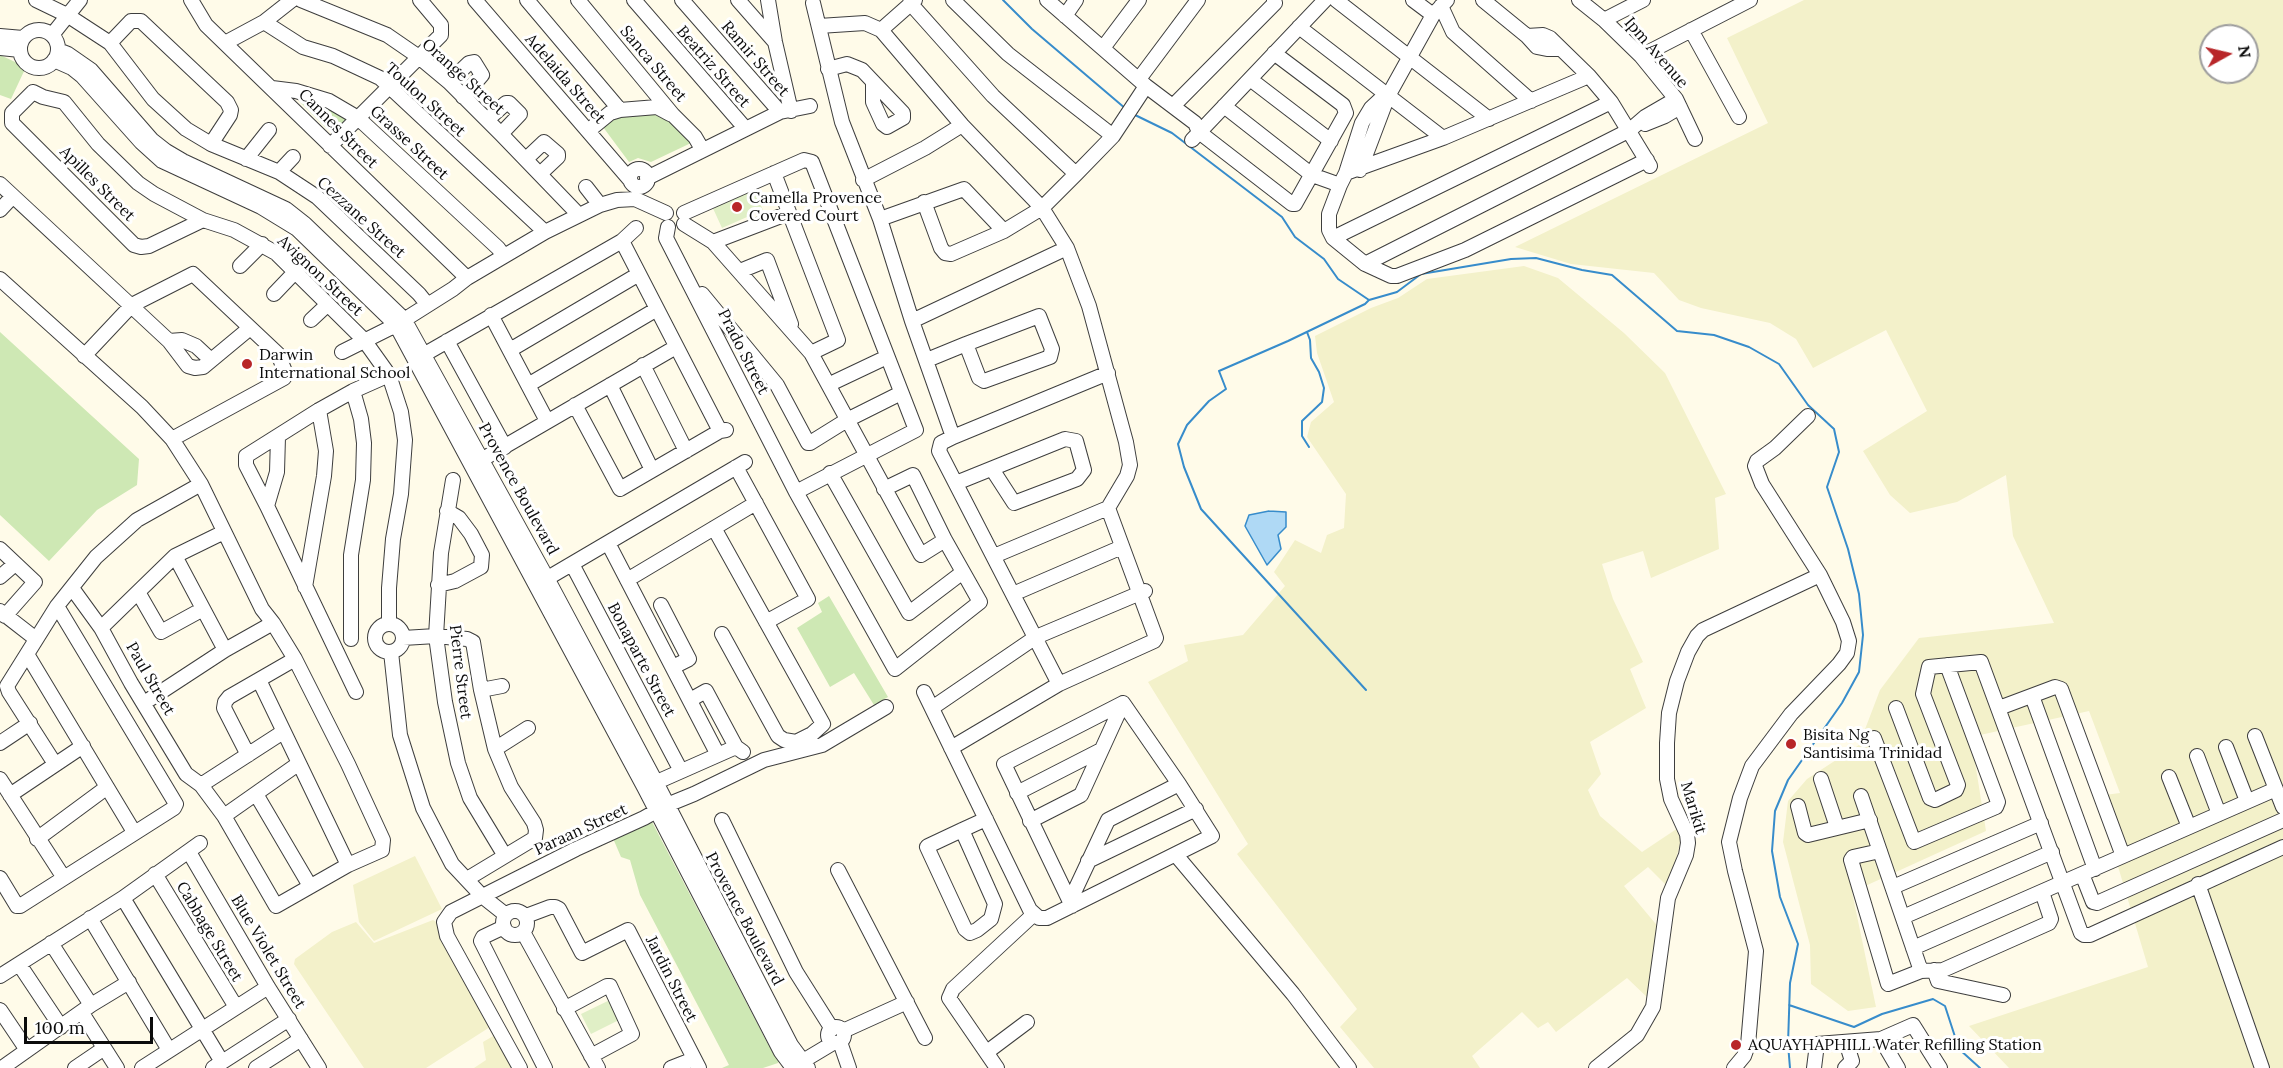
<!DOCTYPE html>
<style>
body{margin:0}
#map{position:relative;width:2283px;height:1068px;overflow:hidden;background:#fffbe9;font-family:Lora,serif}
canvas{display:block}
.north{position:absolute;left:2199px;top:24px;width:60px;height:60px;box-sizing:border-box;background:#fff;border:2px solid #9d9d9d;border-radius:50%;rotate:82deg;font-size:16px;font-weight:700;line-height:24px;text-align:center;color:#0b0b0b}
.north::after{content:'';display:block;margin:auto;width:21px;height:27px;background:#b82629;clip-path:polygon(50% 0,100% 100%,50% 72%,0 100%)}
.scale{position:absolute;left:24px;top:1017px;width:129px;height:27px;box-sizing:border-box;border:3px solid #0b0b0b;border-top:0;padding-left:8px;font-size:18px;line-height:21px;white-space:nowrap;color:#0b0b0b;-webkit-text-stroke:4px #fff;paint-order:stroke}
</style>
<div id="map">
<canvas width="2283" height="1068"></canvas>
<div class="north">N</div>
<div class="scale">100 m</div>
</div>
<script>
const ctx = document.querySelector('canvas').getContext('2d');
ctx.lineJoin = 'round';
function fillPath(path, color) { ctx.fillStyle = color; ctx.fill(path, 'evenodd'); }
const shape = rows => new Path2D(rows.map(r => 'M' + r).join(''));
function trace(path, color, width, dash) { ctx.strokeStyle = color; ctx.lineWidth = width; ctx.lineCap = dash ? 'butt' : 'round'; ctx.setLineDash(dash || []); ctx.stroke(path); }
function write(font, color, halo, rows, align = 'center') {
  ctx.font = font + ' Lora,serif'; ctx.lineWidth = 6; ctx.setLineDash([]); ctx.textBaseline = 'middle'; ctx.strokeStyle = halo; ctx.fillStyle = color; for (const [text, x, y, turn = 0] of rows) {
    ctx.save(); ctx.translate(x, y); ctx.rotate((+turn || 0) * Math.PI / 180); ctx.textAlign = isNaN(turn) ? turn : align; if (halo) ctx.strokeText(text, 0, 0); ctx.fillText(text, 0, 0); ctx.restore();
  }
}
fillPath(shape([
 [1804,0,2283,0,2283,1068,2009,1068,1969,1026,2148,967,2097,796,2120,793,2089,711,1971,737,1986,831,1852,892,1876,1007,1848,1011,1811,984,1810,945,1783,842,1788,801,1807,779,1859,745,1880,690,1919,638,2054,623,2013,536,2006,475,1957,502,1910,513,1890,495,1863,451,1927,411,1886,330,1813,368,1796,339,1770,323,1701,308,1679,300,1654,273,1571,264,1515,247,1768,123,1727,38],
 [2211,36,2247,36,2247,72,2211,72],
 [1524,266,1558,278,1624,333,1665,373,1726,494,1715,498,1719,549,1651,578,1643,551,1602,564,1613,599,1643,662,1630,669,1646,708,1590,742,1601,774,1588,790,1600,816,1642,852,1678,828,1681,840,1673,870,1666,885,1648,867,1624,886,1660,929,1651,1001,1627,978,1556,1032,1548,1022,1538,1028,1522,1012,1472,1056,1480,1068,1374,1068,1340,1027,1357,1009,1237,854,1248,844,1148,682,1188,661,1184,645,1243,635,1285,586,1274,572,1295,540,1321,553,1327,535,1344,528,1346,494,1307,437,1311,422,1334,402,1317,353,1315,336,1371,308,1398,298,1427,279],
 [415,856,442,909,374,941,359,922,353,885],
 [433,920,444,927,490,1027,426,1068,364,1068,294,964,295,959,332,932,356,922,374,943],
 [500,1032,518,1068,474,1068,486,1060,483,1042]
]), '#f3f1ca');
fillPath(shape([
 [0,55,26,67,11,99,0,95],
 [301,95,348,117,336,130,327,129,299,101],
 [651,113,678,126,691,143,651,162,638,158,629,162,603,127,619,116],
 [0,332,139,459,137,485,97,510,49,561,0,515],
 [829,596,888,697,874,705,854,673,830,687,797,628,822,612,818,603],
 [651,820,769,1046,779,1061,778,1063,763,1068,722,1068,729,1065,640,895,630,860,621,857,612,836]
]), '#cee8b4');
fillPath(shape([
 [752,186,763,210,722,228,711,204],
 [614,998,623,1018,591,1034,581,1014]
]), '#e0efc6');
const water = shape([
 [1269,511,1286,512,1286,527,1278,535,1281,549,1267,565,1245,526,1249,515,1269,511]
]);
fillPath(water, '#afd9f5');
trace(water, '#378ccb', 1.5);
trace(shape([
 [1003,0,1032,29,1126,109],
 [1133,114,1172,133,1282,217,1295,237,1324,259,1338,279,1369,300,1397,292,1421,274,1511,259,1536,258,1582,270,1612,275,1677,331,1714,335,1749,347,1779,364,1808,405,1834,429,1839,452,1827,487,1848,549,1859,594,1863,635,1859,672,1842,703,1788,780,1775,811,1772,851,1780,897,1798,944,1790,983,1788,1044,1790,1068],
 [1307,332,1310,340,1311,358,1319,372,1324,388,1322,402,1302,421,1302,436,1309,447],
 [1366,690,1201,509,1184,467,1178,444,1187,425,1209,401,1226,389,1219,371,1288,341,1365,304,1369,300],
 [1789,1005,1854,1027,1882,1014,1933,999,1945,1006,1959,1049,1980,1068]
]), '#378ccb', 2);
const minor = shape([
 [36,0,67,15,110,43,153,99,186,129,211,144,279,172,317,197,419,294,427,304],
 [191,0,206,25,467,278],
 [301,0,387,35,419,57,449,82,501,134,579,215],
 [475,0,630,180],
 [527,0,620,110],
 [578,0,673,115,695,137,702,149],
 [634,0,745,128],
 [682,0,780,112],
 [738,0,774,41],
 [768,0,775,42,791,111],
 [953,0,1008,54,1113,136],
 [1047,0,1146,86,1195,123,1199,132,1292,204,1295,204,1346,113,1343,105,1274,53],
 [1336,0,1489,119],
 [1413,0,1433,15],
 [1483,0,1527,36,1537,47,1547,49,1560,49],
 [1579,0,1604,20,1641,56,1676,99,1695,139],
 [813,3,842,122,880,219,912,321,953,437],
 [910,3,993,96,1076,174],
 [1441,6,1453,32,1531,101],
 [1065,16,1076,0],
 [1604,20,1643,0],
 [264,22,303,47,333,56,380,78,545,232],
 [819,26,865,23,881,30,962,125,1042,208,1067,248,1089,306,1126,442,1130,465,1127,476,1108,508,994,556],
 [1299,27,1443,138],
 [881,30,915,0],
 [1691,30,1739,117],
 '20 49a19 19 0 1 1 38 0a19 19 0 1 1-38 0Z',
 [52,35,80,0],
 [0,36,23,38],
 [1527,36,1543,35,1550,38,1589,76,1611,102,1650,166],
 [110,43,131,21,141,21,227,102,231,110,230,115,211,144],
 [225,43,264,22,292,0],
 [0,48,20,50],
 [1103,48,1139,0],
 [58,50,68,54,91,70,152,140,166,151,183,161,286,209,305,224,404,319,547,578,656,782,791,1045,808,1068],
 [1641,56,1750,0],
 [54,60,72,68,82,76,141,142,162,161,261,207,297,229,396,325,644,787,781,1052,793,1068],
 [828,69,847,64,862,70,903,113,903,118,887,127,883,124,873,102,873,82],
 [1589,76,1443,138,1346,173,1340,185,1329,214,1329,230,1333,238,1365,264,1391,276,1397,276,1465,250,1647,160],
 [1139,79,1198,0],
 [1250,79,1331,141],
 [449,82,469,63,474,62,482,75,463,97],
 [272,88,296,91,329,101,358,118,498,248,504,256],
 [33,92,43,97,64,102,98,144,138,183,154,194,203,220,234,230,276,253,364,340,389,375,401,412,405,440,401,494,393,539,389,588,389,624],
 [33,92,12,113,12,123,134,245,141,247,149,246,203,220],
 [1173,106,1275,3,1274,0],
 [1224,106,1312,175,1340,185],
 [487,120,506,103,509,103,520,114,501,134],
 [1645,124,1665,116,1680,107],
 [588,131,610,113,620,110,657,107,670,114],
 [1192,140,1325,0],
 [330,146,441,35,441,25,420,0],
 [246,159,269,130],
 [526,159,544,142,558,154,558,157,541,173],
 '630 178a9 9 0 1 1 18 0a9 9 0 1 1-18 0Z',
 [1360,170,1388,96,1433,15,1447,0],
 [279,172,293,157],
 [774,173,838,340,811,353],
 [1346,173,1362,123,1371,108,1386,94],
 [647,178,780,112,810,106],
 [863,180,925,148,962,125],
 [0,184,169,341,182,340,196,346,211,360],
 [586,187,600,205],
 [924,202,941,248,945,253,951,254,1004,231,1042,208,1076,174,1113,136,1146,86],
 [0,210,13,196],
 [684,213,804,160,812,162,916,430,796,492],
 [880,219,964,189,1004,231],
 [684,224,713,242,811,353,921,555,945,540],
 [668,227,666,238,796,492,895,669,980,602,945,540,913,475,884,489],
 [1333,238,1611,102],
 [622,241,720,431],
 [713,242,789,213],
 [1365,264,1630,130,1645,117,1676,99],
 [240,266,262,244],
 [740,271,767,260,791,324],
 [0,279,142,407,172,439,201,484,262,609,273,623,295,659,348,764,383,840,382,850,348,865,276,906,224,816,201,785,186,774,131,683,101,628,72,588],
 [274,294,295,272],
 [702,294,777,385,808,443,810,443,847,420,901,393],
 [491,315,547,421],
 [311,320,327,305],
 [912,321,1067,248],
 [169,341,188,366,195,368,203,367,250,328],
 [447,341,505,447],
 [510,350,639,274],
 [342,352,396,325,453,289,467,278,545,232,600,205,617,200,635,199,666,213],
 [425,354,622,241,636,228],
 [84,356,132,305,193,274,278,354,286,374,284,378,172,439],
 [927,360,966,344,1039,316,1052,349,1050,357,984,381,979,378,966,344],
 [643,365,686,451],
 [830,384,887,357],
 [528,385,657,309],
 [610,385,652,470],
 [575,405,620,489,720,431,726,430],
 [476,463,676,347],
 [736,467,808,599,766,622],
 [830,473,909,613,963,572],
 [453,480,441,553,436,636,445,702,458,763,470,798,505,856],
 [956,483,1065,439,1076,441,1084,470,1077,479,1014,503,992,469],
 [267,506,277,472,278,437],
 [714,528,823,724,812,734,796,742,784,740,778,736,722,634],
 [608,543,718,755],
 [0,549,35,582,5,616],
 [175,556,225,650],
 [572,564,681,771],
 [0,577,15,564],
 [627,580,756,503],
 [541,582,745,462],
 [438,585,455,581,481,567,482,555,471,534,459,518,447,511],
 [305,587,324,476,326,451,319,410],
 [138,592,161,632,203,609],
 [1013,594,1122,547],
 [661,605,689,659,673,667],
 [0,611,36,639],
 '375 638a14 14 0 1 1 28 0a14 14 0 1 1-28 0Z',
 [101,628,175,556,224,532],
 [403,638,436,636,467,639,473,642,481,690],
 [351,639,351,555,363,480,364,443,361,419,353,391],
 [391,652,400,735,423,808,452,864,482,896,506,915],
 [27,654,134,832],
 [259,680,348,865],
 [1059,684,939,451,941,443,953,437,1108,373],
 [502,686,481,690,495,749,528,728],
 [356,692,267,506,246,465,246,456,319,410,353,391,389,375],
 [924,692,1030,910,1039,918,1047,918,1212,836,1179,784,1123,703],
 [2032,696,2095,869],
 [690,700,706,691,736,747,743,752],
 [144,703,225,650,273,623],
 [932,708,1036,637,1145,591],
 [1896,708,1930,798,1935,800,1956,790,1958,785,1923,694,1929,667,1981,662,2081,933,2084,935,2090,935,2283,847],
 [1999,708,2055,687,2061,689,2123,856],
 [2255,736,2283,807],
 [1874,738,1914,842,1996,807,1998,802,1947,665],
 [0,743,30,723],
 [2226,747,2247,801],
 [951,748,1059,684,1154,641,1156,638,1108,508],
 [248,755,224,708,225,702,229,697,295,659],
 [2197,756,2219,814],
 [55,764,9,692,7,686,57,606,96,557,137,520,201,484],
 [2169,777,2189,827],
 [0,779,64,878],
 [1821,779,1837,827],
 [201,785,283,732],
 [650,785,736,747],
 [1017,793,1101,750],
 [256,794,310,886],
 [10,795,83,746],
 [1861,796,1921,971],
 [1798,806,1805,833,1808,835,1870,820],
 [224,816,298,764],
 [722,820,796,972,832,1029],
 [1030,821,1081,795,1123,703],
 [962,830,995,904,991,919,977,930,970,933,965,929,927,847,928,846,962,830,986,819],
 [37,839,106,788],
 [1880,851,1853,857,1851,860,1888,984,1921,971,1943,970,2049,923,2051,919,2042,892],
 [189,852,268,987,319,1068],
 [1176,855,1293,994,1349,1068],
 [1088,861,1196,809],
 [838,870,925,1038],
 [155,874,236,1007],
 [2082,874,2093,902,2097,903,2283,820],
 [0,878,17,906,20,906,174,808,176,804,57,606],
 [467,879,535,838,536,830,534,823,511,787,495,749],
 [2198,884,2262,1068],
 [1893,887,2041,823],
 [123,898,222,1062],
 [1070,901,1108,820,1179,784],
 [1072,906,1004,764,1123,703],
 '503 923a12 12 0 1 1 24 0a12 12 0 1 1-24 0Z',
 [526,916,550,907,555,907,559,909,582,953,628,930,699,1068],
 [1903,917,2052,852],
 [90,918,169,1050],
 [504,927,483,937,481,941,545,1068],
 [523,932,598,1068],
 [51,943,91,1005],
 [1913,948,2276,789],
 [19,964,61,1027],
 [1934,970,1938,981,2003,995],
 [0,976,123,898,200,843],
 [564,1009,607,986,610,986,632,1034,591,1056],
 [0,1010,27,1050],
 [82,1013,117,1068],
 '828 1035a8 8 0 1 1 16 0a8 8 0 1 1-16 0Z',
 [843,1031,907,1002],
 [1881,1039,1898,1068],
 [840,1042,849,1068],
 [987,1052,1027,1022],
 [803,1061,833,1043],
 [2,1068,91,1005,129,982],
 [75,1068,103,1049],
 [142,1068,268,987],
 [213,1068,289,1019],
 [256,1068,301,1039],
 [520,1068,447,936,444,922,451,912,576,849,644,818,667,805,694,794,764,760,822,745,886,707],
 [671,1068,694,1059],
 [997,1068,949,998,953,989,1034,914],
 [1596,1068,1637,1035,1653,1007,1668,898,1686,855,1688,843,1687,834,1671,799,1667,779,1667,743,1669,713,1677,681,1688,652,1697,636,1703,630,1820,575],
 [1734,1068,1744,1056,1748,1045,1756,951,1735,871,1729,842,1740,798,1752,766,1791,714,1839,664,1847,653,1849,641,1843,622,1820,575,1762,484,1755,466,1757,461,1775,448,1808,416],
 [1814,1068,1817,1044,1881,1039,1913,1025,1940,1068],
 [1845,1068,1852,1061,1846,1042]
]);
trace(minor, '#3e3e3e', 16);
trace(minor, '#fff', 14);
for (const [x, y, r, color] of [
 [737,207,6,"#b82629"],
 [247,364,6,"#b82629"],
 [1791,744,6,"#b82629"],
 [1736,1045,6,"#b82629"]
]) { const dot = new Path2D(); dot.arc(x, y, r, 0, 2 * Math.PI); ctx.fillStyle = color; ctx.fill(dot); trace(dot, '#fff', 2); }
write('16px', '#0b0b0b', '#fff', [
 ["Ipm Avenue",1656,53,49],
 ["Ramir Street",755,59,49],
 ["Sanca Street",653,64,50],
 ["Beatriz Street",713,67,49],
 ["Orange Street",463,77,42],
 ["Adelaida Street",565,79,49],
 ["Toulon Street",425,100,42],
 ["Cannes Street",338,129,45],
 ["Grasse Street",409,143,43],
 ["Apilles Street",97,184,45],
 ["Cezzane Street",361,218,42],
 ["Avignon Street",320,276,43],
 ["Prado Street",743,352,63],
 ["Provence Boulevard",518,489,61],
 ["Bonaparte Street",641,660,62],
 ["Pierre Street",460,672,83],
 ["Paul Street",150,679,60],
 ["Marikit",1693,808,73],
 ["Paraan Street",581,830,-25],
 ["Provence Boulevard",744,919,62],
 ["Cabbage Street",209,932,59],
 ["Blue Violet Street",268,952,59],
 ["Jardin Street",671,979,63]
]);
write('16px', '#0b0b0b', '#fff', [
 ["Camella Provence",749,198],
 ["Covered Court",749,216],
 ["Darwin",259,355],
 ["International School",259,373],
 ["Bisita Ng",1803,735],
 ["Santisima Trinidad",1803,753],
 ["AQUAYHAPHILL Water Refilling Station",1748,1045]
], 'left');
</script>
